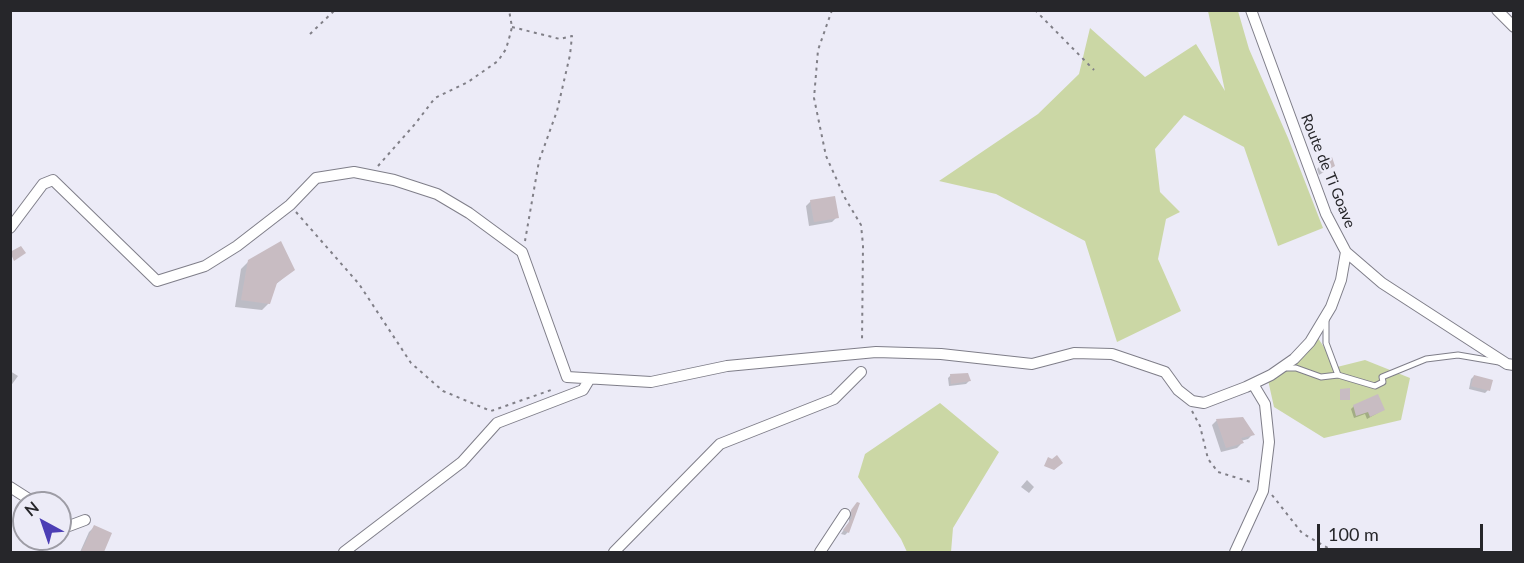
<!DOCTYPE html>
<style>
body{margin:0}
#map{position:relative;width:1524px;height:563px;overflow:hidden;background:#ecebf7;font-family:Lato,sans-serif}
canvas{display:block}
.frame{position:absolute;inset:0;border:12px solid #26262a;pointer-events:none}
.north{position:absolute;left:12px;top:491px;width:60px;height:60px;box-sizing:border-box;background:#ecebf7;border:2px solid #9d9ca5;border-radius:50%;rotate:320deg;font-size:16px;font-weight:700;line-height:24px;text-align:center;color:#26262a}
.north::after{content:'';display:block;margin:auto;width:21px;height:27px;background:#4c3eb5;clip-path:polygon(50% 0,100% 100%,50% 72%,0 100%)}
.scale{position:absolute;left:1317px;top:524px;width:166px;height:27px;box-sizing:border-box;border:3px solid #26262a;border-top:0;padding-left:8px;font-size:18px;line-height:21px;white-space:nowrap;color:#26262a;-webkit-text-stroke:4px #ecebf7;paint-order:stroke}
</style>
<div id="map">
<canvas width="1524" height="563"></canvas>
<div class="frame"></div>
<div class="north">N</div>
<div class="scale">100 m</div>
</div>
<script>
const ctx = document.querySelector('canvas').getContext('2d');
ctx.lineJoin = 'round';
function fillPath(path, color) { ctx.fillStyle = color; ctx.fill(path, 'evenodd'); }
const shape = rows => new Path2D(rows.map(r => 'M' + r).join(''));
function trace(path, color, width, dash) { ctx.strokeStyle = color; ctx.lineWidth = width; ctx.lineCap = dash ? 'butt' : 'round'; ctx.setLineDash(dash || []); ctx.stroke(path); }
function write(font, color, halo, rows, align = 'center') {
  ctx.font = font + ' Lato,sans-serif'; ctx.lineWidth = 4.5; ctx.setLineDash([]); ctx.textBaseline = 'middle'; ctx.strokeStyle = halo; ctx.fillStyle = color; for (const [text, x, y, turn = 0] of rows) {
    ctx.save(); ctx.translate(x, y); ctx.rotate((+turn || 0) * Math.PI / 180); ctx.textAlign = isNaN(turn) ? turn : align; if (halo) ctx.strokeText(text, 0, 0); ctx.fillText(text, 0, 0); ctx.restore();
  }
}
fillPath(shape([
 [1208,11,1238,11,1249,49,1288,138,1323,228,1278,246,1244,147,1184,115,1155,149,1160,192,1180,212,1166,219,1158,259,1181,311,1117,342,1085,241,996,194,939,181,1038,114,1079,74,1090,28,1145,77,1196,44,1225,91],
 [1318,338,1337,367,1365,360,1410,378,1401,420,1324,438,1274,407,1268,380],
 [940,403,999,452,953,528,951,552,907,552,901,539,858,477,865,454]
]), '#cbd7a5');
fillPath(shape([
 [1320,166,1333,166,1319,175,1317,169],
 [811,201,837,217,832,222,809,226,806,206],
 [249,261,294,269,275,285,269,303,262,310,235,307,241,269],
 [10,371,18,376,10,387],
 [951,375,969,381,966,384,949,386,948,378],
 [1474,376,1488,390,1485,393,1469,389,1471,379],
 [1354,406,1383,410,1367,419,1365,414,1354,418,1351,409],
 [1217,420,1253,434,1248,439,1241,441,1242,443,1237,448,1221,452,1212,425],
 [1027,480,1034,487,1029,493,1021,487],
 [857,503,848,532,845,535,841,534,849,522,849,514],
 [94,527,110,534,102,552,80,552,89,532]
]), '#0003');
fillPath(shape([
 [1332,157,1335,166,1322,173,1319,165],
 [835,196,839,218,814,222,810,200],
 [281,241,295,270,277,283,270,304,241,300,248,260],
 [21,246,26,253,14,261,10,252],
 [968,373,971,381,951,384,950,374],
 [1474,375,1493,380,1490,391,1471,386],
 [1350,388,1350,400,1340,400,1340,389],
 [1378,394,1385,410,1370,417,1368,412,1356,416,1353,405],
 [1243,417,1255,435,1241,438,1244,443,1226,448,1216,419],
 [1057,455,1063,463,1054,470,1044,466,1048,457,1052,459],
 [857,502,860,503,849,533,843,530,852,518,851,510],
 [94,525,112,533,104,552,81,552]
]), '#c8bcc2');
const lane = shape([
 [1287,368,1296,368,1321,377,1338,375,1326,343,1326,320],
 [1338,375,1375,386,1383,382,1382,377,1426,359,1458,355,1499,362]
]);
const street = shape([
 [1251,10,1326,214,1346,252,1382,283,1507,364,1514,365],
 [1497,10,1514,27],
 [10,228,43,184,53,180,157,281,205,266,237,246,290,205,316,178,354,172,394,180,437,194,469,213,522,252,567,377,651,382,727,366,876,352,941,354,1032,364,1074,353,1112,354,1165,372,1178,390,1192,401,1204,403,1246,387,1271,375,1294,359,1310,342,1331,307,1341,280,1346,252],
 [10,487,35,503],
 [60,523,69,526,85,520],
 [344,552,462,462,497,423,583,390,589,380],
 [614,552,720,444,834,399,861,372],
 [820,552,845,514],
 [1235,552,1263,491,1269,442,1265,404,1253,384]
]);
trace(lane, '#7f7e89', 7);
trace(street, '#7f7e89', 12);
trace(shape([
 [832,10,818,50,814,98,826,156,845,198,861,225,863,245,862,342],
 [1035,10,1094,70],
 [512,27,560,39,572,36,570,55,557,111,539,161,525,241],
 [310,34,335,10],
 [378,166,415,124,435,98,468,82,498,61,506,49,510,35,512,27,509,10],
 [296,212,359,284,411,363,443,391,491,411,554,389],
 [1192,411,1200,426,1208,459,1218,472,1254,483],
 [1272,495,1302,533,1335,552]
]), '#807f87', 2, [3, 4.5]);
trace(lane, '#fff', 5);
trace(street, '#fff', 10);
write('15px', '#26262a', '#ecebf7', [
 ["Route de Ti Goave",1328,171,68]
]);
</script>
